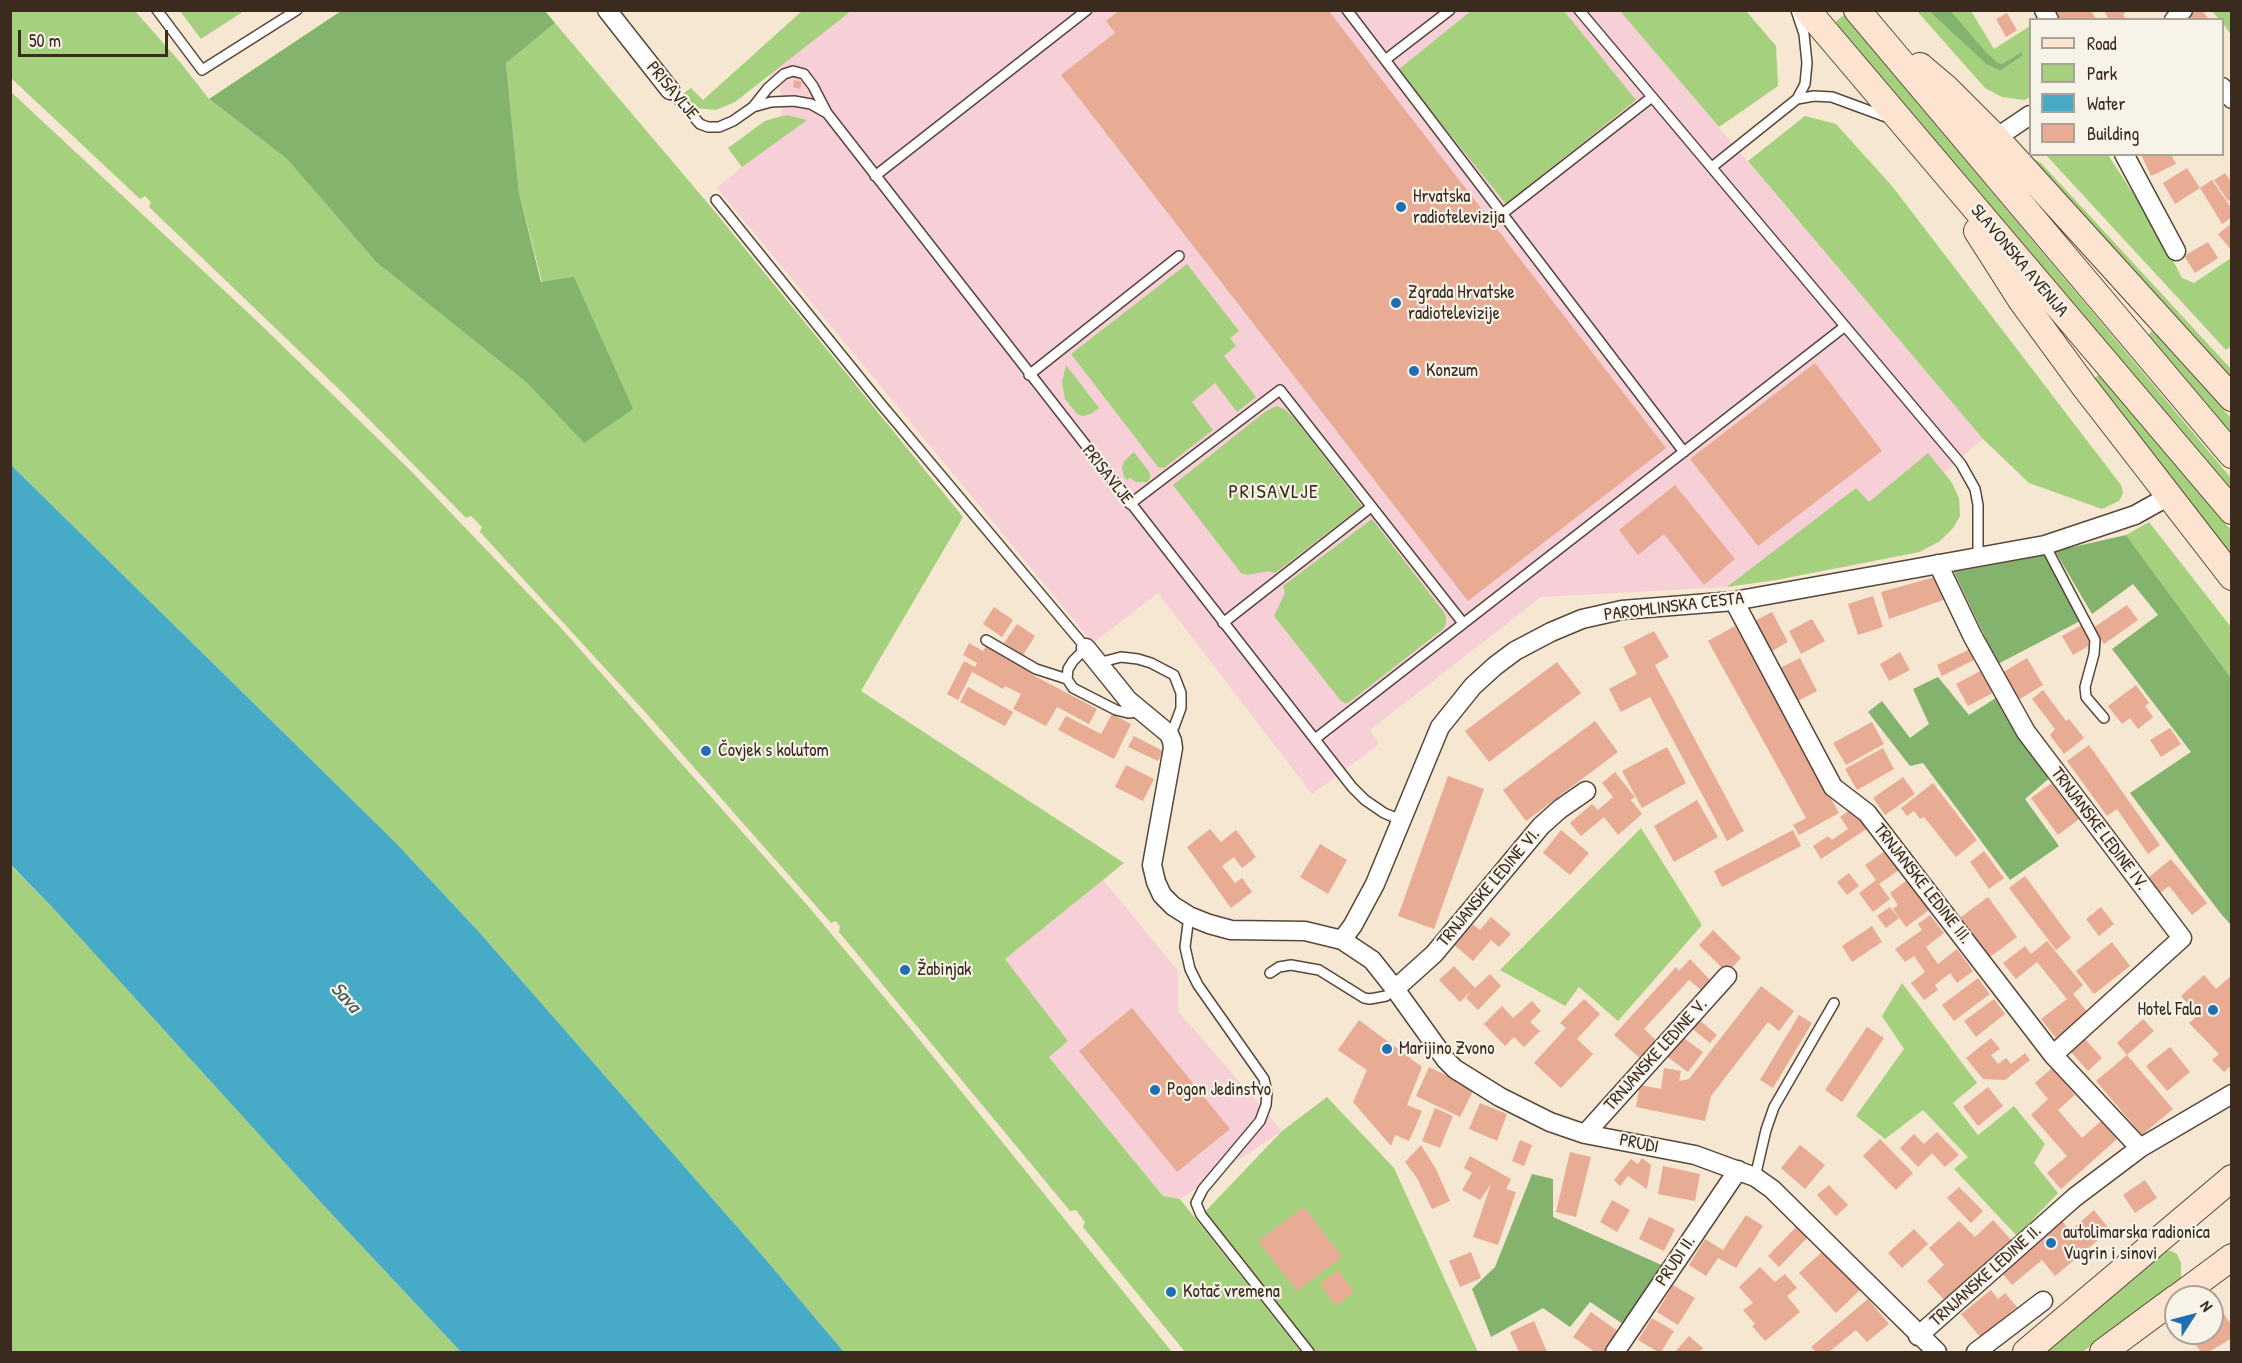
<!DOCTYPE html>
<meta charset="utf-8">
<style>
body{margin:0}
#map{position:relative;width:2242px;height:1363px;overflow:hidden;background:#f5e7d2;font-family:"Patrick Hand",sans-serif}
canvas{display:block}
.frame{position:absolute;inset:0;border:12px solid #3b2a1e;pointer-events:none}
.legend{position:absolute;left:2029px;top:18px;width:195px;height:138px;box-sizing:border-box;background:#f7f3e8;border:2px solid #aca397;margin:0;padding:8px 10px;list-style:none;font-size:18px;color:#3b2a1e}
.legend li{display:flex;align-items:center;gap:12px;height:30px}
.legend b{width:30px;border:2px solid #aca397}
.north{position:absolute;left:2164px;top:1285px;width:60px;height:60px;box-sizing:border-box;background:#f7f3e8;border:2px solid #aca397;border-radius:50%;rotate:54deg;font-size:16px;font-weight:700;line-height:24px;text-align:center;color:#3b2a1e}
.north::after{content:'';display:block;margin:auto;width:21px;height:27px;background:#1f6fb2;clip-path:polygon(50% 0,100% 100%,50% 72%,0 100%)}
.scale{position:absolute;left:18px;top:30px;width:150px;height:27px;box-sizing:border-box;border:3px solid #3b2a1e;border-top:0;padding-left:8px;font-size:18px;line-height:21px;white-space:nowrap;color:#3b2a1e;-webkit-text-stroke:4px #f7f3e8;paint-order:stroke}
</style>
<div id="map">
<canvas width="2242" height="1363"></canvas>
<div class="frame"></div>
<ul class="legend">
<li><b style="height:8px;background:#fde4d0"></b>Road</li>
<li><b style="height:16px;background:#a5d17e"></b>Park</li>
<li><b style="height:16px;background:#47aac6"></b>Water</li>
<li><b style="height:16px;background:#e8ac95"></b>Building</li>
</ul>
<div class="north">N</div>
<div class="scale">50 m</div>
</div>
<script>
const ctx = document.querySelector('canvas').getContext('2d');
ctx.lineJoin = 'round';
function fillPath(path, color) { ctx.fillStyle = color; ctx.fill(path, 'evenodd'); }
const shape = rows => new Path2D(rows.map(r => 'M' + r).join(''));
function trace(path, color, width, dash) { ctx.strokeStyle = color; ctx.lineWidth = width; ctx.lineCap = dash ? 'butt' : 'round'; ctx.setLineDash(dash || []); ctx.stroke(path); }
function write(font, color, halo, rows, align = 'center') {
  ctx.font = font + ' "Patrick Hand",sans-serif'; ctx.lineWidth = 4.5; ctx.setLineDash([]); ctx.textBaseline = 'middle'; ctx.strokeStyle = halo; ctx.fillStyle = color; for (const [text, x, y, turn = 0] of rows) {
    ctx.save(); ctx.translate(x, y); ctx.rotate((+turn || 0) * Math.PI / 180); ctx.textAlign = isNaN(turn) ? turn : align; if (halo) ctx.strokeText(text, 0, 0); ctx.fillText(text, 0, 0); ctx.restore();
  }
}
fillPath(shape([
 [832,11,1620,11,1983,439,1945,472,1959,498,1960,516,1953,528,1940,541,1920,552,1776,580,1727,587,1541,597,1370,730,1379,744,1312,794,1158,593,1093,643,717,188,742,167,728,148,765,121,782,115,781,90,769,75],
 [1103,880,1178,971,1178,1011,1282,1131,1180,1199,1163,1196,1049,1056,1068,1041,1004,959]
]), '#f6cfd7');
fillPath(shape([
 [10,11,135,11,180,62,209,99,287,159,376,262,527,383,584,443,519,193,506,62,555,23,711,207,963,517,861,691,1124,863,1005,959,1068,1041,1049,1057,1163,1196,1180,1199,1301,1352,1185,1352,1083,1227,1085,1222,1076,1210,1070,1211,839,932,840,927,836,921,831,923,646,713,480,532,482,527,471,516,466,518,342,392,149,207,151,202,145,196,140,199,11,78],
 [180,11,244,11,201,39],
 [802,11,851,11,735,102,716,110,696,108,684,93,691,88,703,100],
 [1471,11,1564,11,1636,100,1506,204,1398,70],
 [1620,11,1746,11,1776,46,1778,86,1719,127],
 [1917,11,1929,11,1986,64,2000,71,2022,56,2022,53,2002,64,1997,62,1986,52,1951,11,1971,11,1994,49,2030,26,2030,97,2025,100,2002,97,1985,88],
 [2212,11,2231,11,2231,35,2223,23,2222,20,2219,19],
 [1844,15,2231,478,2231,490,1835,22],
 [10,91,258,322,411,471,562,629,808,906,910,1028,1172,1352,844,1352,767,1261,479,932,395,842,11,465],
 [787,115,807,120,742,167,728,148,765,121],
 [1805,116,1836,124,1892,186,2121,485,2123,493,2119,501,2102,509,2029,483,1983,439,1748,161],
 [2046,155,2108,155,2160,235,2182,278,2194,283,2231,258,2231,346,2226,350],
 [2031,157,2041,163,2231,369,2231,384,2036,170],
 [1187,264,1239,331,1230,338,1236,346,1224,356,1256,397,1237,412,1215,383,1192,402,1213,430,1164,468,1158,467,1071,354],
 [2152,331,2231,418,2231,436,2148,335],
 [1066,365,1099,408,1091,414,1083,416,1077,414,1065,399,1062,382],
 [2099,375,2231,530,2231,553,2097,383,2094,378],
 [1277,406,1284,409,1294,418,1362,506,1275,573,1268,571,1247,575,1241,573,1173,485,1266,411],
 [1134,452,1150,473,1150,479,1147,482,1136,482,1130,478,1127,480,1124,477,1122,468,1124,461],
 [1928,453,1952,483,1959,498,1960,516,1953,528,1940,541,1919,552,1776,580,1727,587,1856,488,1869,502],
 [1372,519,1443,611,1446,616,1446,624,1443,629,1348,703,1345,703,1341,701,1274,616,1285,593,1283,586],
 [2149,522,2231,627,2231,678,2126,535],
 [1641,828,1702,925,1618,1021,1579,987,1565,1006,1500,970],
 [10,865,53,908,325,1207,461,1352,11,1352],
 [1902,983,1977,1083,1953,1103,1978,1135,2014,1106,2045,1144,2034,1163,2058,1193,2017,1236,1954,1169,1968,1157,1923,1110,1885,1139,1856,1116,1904,1049,1882,1016],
 [1327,1097,1394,1168,1478,1352,1309,1352,1201,1216,1282,1131],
 [2165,1250,2171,1251,2177,1254,2181,1263,2181,1283,2082,1352,2047,1352]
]), '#a5d17e');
fillPath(shape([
 [341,11,545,11,555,23,506,63,519,193,541,282,574,277,633,409,584,443,527,383,376,262,287,159,209,99],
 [1929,11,1951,11,1986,52,1997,62,2002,64,2022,52,2022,56,2000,71,1986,64],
 [2126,535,2231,678,2231,925,2221,914,2130,793,2191,752,2112,649,2158,615,2133,584,2092,614,2055,551],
 [2045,555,2080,621,1998,664,1954,572],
 [1938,677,1969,715,1999,696,2052,776,2025,799,2059,846,2010,880,1923,763,1910,766,1868,712,1882,701,1910,738,1929,724,1913,689],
 [1532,1174,1553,1179,1553,1217,1664,1266,1623,1324,1590,1302,1570,1327,1543,1308,1491,1337,1472,1289,1495,1267]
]), '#84b36d');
fillPath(shape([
 [11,465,395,842,479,932,767,1261,844,1352,461,1352,325,1207,53,908,11,865]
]), '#47aac6');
fillPath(shape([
 [1120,10,1328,10,1666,448,1468,601,1061,75,1115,33,1106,21],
 [2061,10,2091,10,2095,18,2057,20,2054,14],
 [2104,10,2130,10,2123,14,2126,20,2109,20],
 [2194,10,2202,10,2209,20,2192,20,2188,15],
 [2007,13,2017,30,2006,37,1996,19],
 [794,80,802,82,800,89,793,87],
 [2141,154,2171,154,2176,164,2151,176],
 [2187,168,2200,188,2175,204,2163,183],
 [2225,173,2232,183,2232,199,2228,201,2214,180],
 [2212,180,2232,209,2232,217,2222,224,2200,188],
 [2232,223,2232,251,2218,234],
 [2208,242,2218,258,2195,273,2184,256],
 [1815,363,1882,451,1758,546,1690,459],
 [1675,485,1735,559,1704,585,1664,534,1638,555,1619,530],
 [1935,577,1946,599,1889,619,1881,592],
 [1873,596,1883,627,1858,635,1848,604],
 [2127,605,2138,620,2104,644,2093,628],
 [994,607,1013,620,1002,637,983,624],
 [1772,612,1788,642,1765,655,1749,624],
 [1812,619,1825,641,1801,654,1789,631],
 [1017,624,1035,636,1023,655,1004,643],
 [2082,625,2092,644,2073,655,2062,636],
 [1735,626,1839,813,1799,835,1793,825,1806,818,1708,641],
 [1654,631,1669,657,1655,665,1744,831,1727,841,1650,697,1621,712,1609,689,1637,674,1623,647],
 [969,643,983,651,986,646,1032,671,1031,674,1097,709,1089,724,1057,707,1046,726,1013,709,1021,694,1005,686,1003,689,972,672,958,700,947,694,964,661,975,667,977,663,963,655],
 [1970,649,1976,659,1942,676,1937,665],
 [1900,652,1910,670,1889,681,1880,664],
 [1800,658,1817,691,1794,703,1776,670],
 [2027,658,2043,685,2018,700,2002,673],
 [1557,662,1581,693,1489,762,1465,731],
 [1986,668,1998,690,1968,706,1956,684],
 [2136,685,2149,703,2145,706,2153,717,2138,729,2130,718,2122,724,2108,706],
 [968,687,1013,712,1005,726,960,702],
 [2043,690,2066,721,2069,719,2084,738,2064,754,2050,735,2055,729,2032,699],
 [1112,714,1131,724,1114,759,1058,730,1066,716,1101,734],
 [1595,721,1618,752,1526,821,1503,790],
 [1872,722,1884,744,1846,765,1833,743],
 [2170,728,2181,744,2161,757,2150,740],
 [1134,736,1163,751,1158,761,1128,747],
 [2089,745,2160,845,2148,854,2117,809,2107,816,2067,761],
 [1667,747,1686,783,1642,808,1622,771],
 [1883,748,1894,769,1857,790,1845,769],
 [1126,765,1154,779,1143,801,1115,787],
 [1615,772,1635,797,1631,800,1642,814,1618,835,1604,817,1581,836,1570,823,1592,804,1598,810,1613,797,1602,783],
 [1448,776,1484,789,1434,929,1398,916],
 [1903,777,1915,794,1885,815,1873,798],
 [1933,783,1977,840,1956,857,1924,817,1920,819,1914,811,1907,816,1901,808],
 [2052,783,2079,819,2058,835,2031,798],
 [1697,800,1718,837,1674,862,1654,826],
 [1854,807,1868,828,1821,859,1813,846,1828,836,1832,840,1848,829,1840,817],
 [1210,829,1221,842,1236,830,1256,857,1242,868,1234,857,1222,866,1235,883,1242,878,1252,892,1231,908,1187,847],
 [1561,830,1589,853,1570,875,1543,853],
 [1793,830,1801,846,1722,887,1714,871],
 [1320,844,1347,860,1328,894,1300,877],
 [1885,851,1899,870,1879,884,1890,899,1873,912,1859,893,1876,880,1865,865],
 [1984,851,2004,878,1989,889,1970,862],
 [2171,859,2207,903,2192,915,2169,886,2160,893,2148,878],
 [1849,873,1859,886,1847,895,1837,882],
 [2025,876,2071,938,2056,950,2009,888],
 [1907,880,1929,910,1906,927,1893,909,1898,905,1890,893],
 [1988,897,2017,937,1990,957,1961,917],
 [1890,907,1899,918,1886,928,1877,916],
 [2101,907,2114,924,2099,936,2086,919],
 [1930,915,1944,933,1926,947,1938,964,1957,949,1973,971,1957,983,1950,973,1935,985,1938,990,1924,1000,1911,983,1925,972,1914,956,1905,962,1895,949,1922,930,1918,924],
 [1491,917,1511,934,1499,947,1491,940,1473,961,1453,944,1471,923,1480,930],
 [1872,926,1882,942,1852,962,1842,946],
 [1713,930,1741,958,1727,973,1699,945],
 [2047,941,2083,985,2073,994,2088,1013,2056,1038,2041,1019,2067,999,2037,962,2016,979,2003,963,2025,946,2031,954],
 [2112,942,2130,966,2094,994,2076,971],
 [1690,959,1711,981,1702,991,1689,980,1644,1029,1659,1043,1643,1061,1614,1035,1676,967,1679,971],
 [1454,966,1475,988,1490,974,1501,986,1478,1010,1466,998,1472,990,1460,1002,1439,980],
 [2204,975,2216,989,2232,975,2232,1065,2224,1072,2212,1060,2219,1054,2189,1023,2198,1015,2181,996],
 [1978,978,1990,994,1954,1021,1942,1005],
 [1761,986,1794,1011,1779,1031,1768,1022,1711,1096,1705,1121,1636,1107,1640,1085,1661,1089,1664,1068,1681,1071,1679,1081,1689,1079],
 [1584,999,1600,1014,1577,1039,1593,1054,1561,1088,1534,1063,1566,1028,1560,1023],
 [1994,999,2005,1014,1976,1037,1964,1021],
 [1532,1001,1541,1011,1530,1022,1540,1031,1524,1047,1514,1037,1505,1046,1484,1024,1502,1006,1513,1018],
 [1132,1008,1230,1129,1177,1172,1079,1051],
 [1799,1015,1812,1023,1773,1088,1760,1080],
 [1697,1018,1717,1035,1710,1043,1690,1027],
 [2143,1019,2154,1031,2127,1055,2117,1043],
 [1359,1020,1422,1067,1407,1105,1422,1111,1409,1141,1395,1135,1391,1146,1353,1102,1367,1070,1338,1050],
 [1867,1027,1884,1038,1842,1102,1825,1090],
 [1681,1036,1703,1052,1688,1072,1666,1056],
 [1991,1038,2000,1049,1991,1055,1998,1064,2006,1058,2011,1064,2025,1053,2030,1060,2005,1080,1983,1079,1966,1058],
 [2085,1039,2102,1058,2088,1071,2071,1052],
 [2170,1047,2190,1072,2167,1091,2146,1066],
 [2127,1055,2173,1109,2142,1135,2096,1081],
 [1429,1067,1474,1089,1460,1117,1416,1096],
 [2052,1068,2075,1095,2058,1110,2082,1138,2101,1121,2117,1139,2061,1189,2047,1173,2067,1156,2031,1115,2048,1099,2035,1083],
 [1988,1087,2003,1106,1978,1126,1963,1107],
 [1480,1103,1507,1114,1497,1141,1469,1129],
 [1435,1108,1453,1116,1440,1148,1422,1141],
 [1937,1132,1959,1155,1945,1167,1932,1153,1918,1167,1900,1148,1914,1134,1924,1144],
 [1880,1139,1913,1173,1896,1190,1863,1156],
 [1520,1140,1532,1145,1524,1166,1512,1161],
 [1421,1145,1436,1169,1450,1201,1432,1209,1417,1178,1405,1162],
 [1800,1145,1825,1165,1805,1189,1781,1168],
 [1570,1152,1591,1157,1576,1217,1556,1212],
 [1470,1156,1511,1179,1506,1189,1516,1192,1498,1245,1473,1237,1491,1184,1480,1200,1462,1190,1472,1173,1464,1168],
 [1642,1158,1651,1165,1647,1189,1628,1176,1620,1186,1614,1180,1631,1159,1638,1164],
 [1663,1166,1700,1174,1695,1201,1658,1194],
 [2145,1180,2157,1198,2135,1213,2123,1195],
 [1829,1185,1848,1205,1836,1216,1817,1195],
 [1959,1187,1983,1211,1971,1223,1947,1198],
 [1612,1200,1630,1210,1617,1232,1600,1222],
 [1304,1207,1342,1257,1297,1291,1258,1241],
 [2094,1210,2110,1230,2055,1276,2042,1260,2012,1285,2001,1272,2062,1221,2070,1231],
 [1746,1215,1763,1226,1736,1268,1718,1258,1706,1276,1689,1265,1705,1239,1723,1250],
 [1649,1217,1675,1229,1664,1251,1639,1239],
 [1993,1220,2012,1241,1946,1302,1927,1281,1944,1265,1929,1248,1959,1221,1975,1237],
 [1797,1226,1808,1237,1779,1267,1768,1256],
 [1914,1229,1928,1244,1902,1268,1888,1253],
 [1824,1250,1860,1290,1836,1313,1799,1273],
 [1471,1252,1481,1278,1460,1287,1449,1261],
 [1760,1267,1775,1282,1785,1274,1797,1288,1787,1296,1800,1312,1765,1341,1752,1326,1755,1324,1743,1310,1753,1303,1739,1287],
 [1338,1270,1354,1292,1336,1306,1320,1284],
 [1673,1285,1695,1298,1678,1325,1657,1312],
 [1991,1290,1998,1299,2005,1293,2017,1307,1980,1337,1961,1314],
 [1868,1299,1889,1324,1867,1342,1856,1330,1829,1352,1816,1352,1811,1347],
 [1591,1312,1619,1332,1604,1352,1595,1352,1573,1337],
 [2224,1314,2232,1326,2232,1338,2209,1352,2201,1352,2190,1337,2195,1333,2212,1333,2212,1322],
 [1652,1318,1674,1331,1661,1352,1658,1352,1638,1340],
 [1534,1321,1547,1352,1519,1352,1510,1332],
 [1689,1336,1703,1348,1699,1352,1675,1352]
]), '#e8ac95');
const lane = shape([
 [157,10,202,70,297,10],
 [1347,10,1684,452],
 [1579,10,1961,464,1975,489,1978,505,1978,556],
 [1385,60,1450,10],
 [670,90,700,124,708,127,719,127,733,121,753,107,768,88,784,74,793,71,804,74,813,86,827,113,1352,787,1365,800,1384,813,1401,820],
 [1797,99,1814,96,1832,97,1889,118],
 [753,107,771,102,794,101,811,104,825,112],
 [1712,167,1797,99,1805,84,1807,63,1804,34,1796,10],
 [875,176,1087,10],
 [716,200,881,404,1086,648,1073,661,1068,669,1067,679,1073,688,1116,710,1128,713,1140,712],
 [1502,214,1652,97],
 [1029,375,1179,256],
 [1130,504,1280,390,1463,623],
 [2045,545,2095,640,2094,654,2085,687,2086,697,2104,718],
 [1223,623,1371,507],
 [986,640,1036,669,1067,679],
 [1098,663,1121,657,1138,659,1151,663,1174,675,1181,693,1181,708,1174,727,1169,734],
 [1315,739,1844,327],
 [1189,916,1185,947,1190,969,1198,985,1264,1079,1267,1092,1266,1105,1260,1121,1203,1189,1196,1203,1201,1215,1309,1352],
 [1270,973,1279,967,1291,965,1319,970,1364,998,1370,999,1386,996,1395,989],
 [1755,1177,1766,1130,1774,1107,1834,1003]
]);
const street = shape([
 [607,10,670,90],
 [2044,10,2049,20],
 [2174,20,2183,10],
 [2222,87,2232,99],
 [1996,138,2030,115],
 [2124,154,2176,251],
 [1938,564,1973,637,2026,732,2182,938,2053,1055],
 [1734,601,1833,787,1867,813,2053,1055,2140,1148],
 [1086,648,1128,700,1169,734,1172,741,1173,748,1152,865,1156,882,1162,895,1173,906,1189,916,1209,924,1231,930,1305,931,1342,940,1372,960,1395,989,1446,1060,1455,1069,1500,1097,1550,1122,1585,1134,1695,1155,1755,1177,1772,1189,1937,1352],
 [1342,940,1353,925,1375,884,1440,727,1473,686,1495,666,1515,651,1551,632,1582,619,1622,610,1734,601,2045,545,2135,515,2169,496],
 [1395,989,1434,954,1541,826,1560,809,1586,791],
 [1585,1134,1727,976],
 [1918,1336,2075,1197,2140,1148,2232,1094],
 [1615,1352,1738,1170],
 [1976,1352,2043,1301]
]);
const secondary = shape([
 [1807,10,2232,511],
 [1857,10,2232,455],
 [1920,66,1946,88,1996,138,2232,398],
 [1977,231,2021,300,2084,386,2232,577],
 [2178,1297,2232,1257],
 [2026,1352,2232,1178],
 [2103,1352,2176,1298]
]);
trace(lane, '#574639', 12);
trace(street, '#574639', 21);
trace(secondary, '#574639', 28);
trace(lane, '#fff', 9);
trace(street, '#fff', 18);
trace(secondary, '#fde4d0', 26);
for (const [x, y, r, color] of [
 [1401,207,6,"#1f6fb2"],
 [1396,303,6,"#1f6fb2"],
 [1414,371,6,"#1f6fb2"],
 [706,751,6,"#1f6fb2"],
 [905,970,6,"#1f6fb2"],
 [2213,1010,6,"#1f6fb2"],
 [1387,1049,6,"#1f6fb2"],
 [1155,1090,6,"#1f6fb2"],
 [2051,1243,6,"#1f6fb2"],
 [1171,1292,6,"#1f6fb2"]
]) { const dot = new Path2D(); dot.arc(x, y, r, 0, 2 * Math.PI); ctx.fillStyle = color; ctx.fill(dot); trace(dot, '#f7f3e8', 2); }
write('18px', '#3b2a1e', '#f7f3e8', [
 ["PRISAVLJE",672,91,50],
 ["SLAVONSKA AVENIJA",2019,261,50],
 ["PRISAVLJE",1107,475,52],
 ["PAROMLINSKA CESTA",1674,607,-7],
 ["TRNJANSKE LEDINE IV.",2099,829,53],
 ["TRNJANSKE LEDINE III.",1922,884,52],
 ["TRNJANSKE LEDINE VI.",1489,888,-50],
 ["TRNJANSKE LEDINE V.",1656,1055,-48],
 ["PRUDI",1639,1144,11],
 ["PRUDI II.",1676,1261,-56],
 ["TRNJANSKE LEDINE II.",1986,1276,-42]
]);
write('18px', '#3b2a1e', '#f7f3e8', [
 ["Hrvatska",1413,197],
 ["radiotelevizija",1413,218],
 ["Zgrada Hrvatske",1408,293],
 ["radiotelevizije",1408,314],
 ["Konzum",1426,371],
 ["Čovjek s kolutom",718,751],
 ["Žabinjak",917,970],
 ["Hotel Fala",2201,1010,"right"],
 ["Marijino Zvono",1399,1049],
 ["Pogon Jedinstvo",1167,1090],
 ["autolimarska radionica",2063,1233],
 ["Vugrin i sinovi",2063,1254],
 ["Kotač vremena",1183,1292]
], 'left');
ctx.letterSpacing = '1.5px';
write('20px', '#3b2a1e', '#f7f3e8', [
 ["PRISAVLJE",1274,493]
]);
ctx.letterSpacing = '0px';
write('italic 20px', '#3f5759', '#f7f3e8', [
 ["Sava",345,998,47]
]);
</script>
